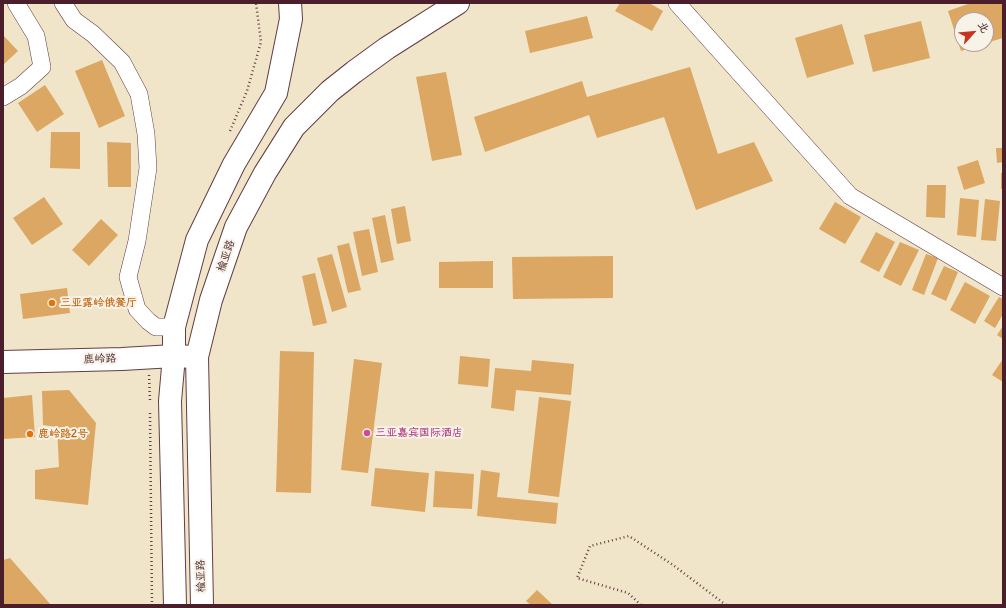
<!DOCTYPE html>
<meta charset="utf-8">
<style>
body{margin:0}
#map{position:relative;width:1006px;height:608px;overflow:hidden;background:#f0e4c9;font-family:Delius,"LXGW WenKai TC",sans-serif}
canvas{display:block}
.frame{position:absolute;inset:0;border:4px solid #4a1f2b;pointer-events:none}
.north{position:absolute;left:954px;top:12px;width:40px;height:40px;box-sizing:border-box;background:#f7f3e8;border:1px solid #b29e9c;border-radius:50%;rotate:63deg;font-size:11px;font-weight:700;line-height:16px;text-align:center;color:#4a1f2b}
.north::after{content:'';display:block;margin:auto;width:14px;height:18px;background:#c8321e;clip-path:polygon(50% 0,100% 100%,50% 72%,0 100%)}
</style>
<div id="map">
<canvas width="1006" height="608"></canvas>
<div class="frame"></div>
<div class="north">北</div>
</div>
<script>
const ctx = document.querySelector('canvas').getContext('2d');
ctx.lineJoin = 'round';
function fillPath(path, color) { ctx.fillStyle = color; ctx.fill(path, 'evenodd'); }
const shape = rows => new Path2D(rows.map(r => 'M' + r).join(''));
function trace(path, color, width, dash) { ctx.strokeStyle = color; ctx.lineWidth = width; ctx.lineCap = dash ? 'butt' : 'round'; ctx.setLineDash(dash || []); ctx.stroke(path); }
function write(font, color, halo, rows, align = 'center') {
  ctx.font = font + ' Delius,"LXGW WenKai TC",sans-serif'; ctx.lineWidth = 4; ctx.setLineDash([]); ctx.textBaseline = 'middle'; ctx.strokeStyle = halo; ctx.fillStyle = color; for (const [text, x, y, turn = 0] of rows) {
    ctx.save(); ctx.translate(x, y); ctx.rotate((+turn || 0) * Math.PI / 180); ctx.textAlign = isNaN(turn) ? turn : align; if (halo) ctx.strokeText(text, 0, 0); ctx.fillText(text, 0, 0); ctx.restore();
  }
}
fillPath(shape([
 [620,3,649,3,663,11,652,31,615,11],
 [971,3,1003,3,1003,38,986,43,986,20,962,20,962,44,983,44,961,51,948,11],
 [587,16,593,38,530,53,525,31],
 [921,21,930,58,873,72,864,35],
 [842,24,854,64,807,78,795,38],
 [3,35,18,51,3,65],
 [102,60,125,116,99,128,75,71],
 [690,67,718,154,754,142,773,181,696,210,664,117,597,138,589,115,485,152,474,117,582,81,587,97],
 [446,72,462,155,432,161,416,77],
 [45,85,64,114,37,132,18,103],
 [51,132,80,132,80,169,50,168],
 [107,142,131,143,131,187,108,187],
 [996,148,1003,148,1003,162,997,163],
 [978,160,985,183,964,190,957,167],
 [1001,173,1003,173,1003,189,1001,189],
 [927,185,946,185,945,218,926,217],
 [44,197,63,224,32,245,13,218],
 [960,198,979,200,976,237,957,235],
 [985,199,1000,201,996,241,981,240],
 [835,202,861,217,845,244,819,229],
 [405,206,411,241,397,244,391,209],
 [385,215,394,260,381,263,372,218],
 [101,219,118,235,89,266,72,250],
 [369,229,378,272,362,276,353,232],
 [876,232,895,242,879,272,860,262],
 [900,242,919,250,901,286,883,277],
 [349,243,361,290,348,293,337,246],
 [332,254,347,307,332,312,317,258],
 [926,254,938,258,924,295,912,290],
 [613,256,613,298,513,299,512,257],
 [493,261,493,288,439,288,439,262],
 [944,266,958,272,946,301,931,294],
 [315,273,327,323,313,326,302,276],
 [965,282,990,296,975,324,950,310],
 [67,288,70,313,23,319,20,294],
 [999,297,1003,299,1003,314,995,328,984,321],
 [1003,326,1003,339,997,335],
 [280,351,314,352,311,493,276,492],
 [460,356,490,359,488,387,458,384],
 [354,359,382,363,368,473,341,470],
 [1003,359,1003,382,992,375],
 [532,360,574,364,571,395,516,390,514,411,491,408,495,368,531,371],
 [69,390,96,423,88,505,35,499,35,470,59,467,57,427,43,425,42,391],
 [32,395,35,437,3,439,3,398],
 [539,397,571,401,559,497,528,493],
 [375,468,429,473,425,512,371,506],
 [481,470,500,473,497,497,558,503,556,524,477,516],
 [435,471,474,474,472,509,433,507],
 [10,558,51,605,3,605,3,560],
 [537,590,553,605,531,605,526,601]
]), '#dba762');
const minor = shape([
 [63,3,74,20,93,34,122,62,139,94,146,134,148,168,137,241,128,277,137,309,148,321,156,327,174,327],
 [677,3,850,196,1003,287],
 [3,97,21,86,42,67,36,36,16,3]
]);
const primary = shape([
 [3,362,122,359,174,356,194,357]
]);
const trunk = shape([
 [175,605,170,401,174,356,174,327,197,240,234,164,276,93,291,19,290,3],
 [202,605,197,357,211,300,236,227,265,173,294,127,330,91,354,72,387,48,458,3]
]);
trace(minor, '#633d43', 18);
trace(primary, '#633d43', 24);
trace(trunk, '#633d43', 24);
trace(shape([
 [230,131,247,91,261,42,256,3],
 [149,375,150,400],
 [150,413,152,605],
 [641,605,628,593,577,578,590,546,629,536,673,565,726,605]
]), '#633d43', 2.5, [1, 3]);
trace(minor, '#fff', 17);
trace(primary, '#fff', 22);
trace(trunk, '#fff', 22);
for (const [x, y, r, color] of [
 [52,303,4,"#e8710a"],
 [367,433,4,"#d1479c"],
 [30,434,4,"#e8710a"]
]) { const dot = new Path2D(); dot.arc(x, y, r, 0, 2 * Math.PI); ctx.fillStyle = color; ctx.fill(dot); trace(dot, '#f7f3e8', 1.5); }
write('11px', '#4a1f2b', '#f7f3e8', [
 ["榆亚路",226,256,-71],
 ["鹿岭路",100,359,-2],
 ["榆亚路",201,576,-91]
]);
write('bold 11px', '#c56008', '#f7f3e8', [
 ["三亚露岭俄餐厅",60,303],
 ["鹿岭路2号",38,434]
], 'left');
write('bold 11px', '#b23c85', '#f7f3e8', [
 ["三亚嘉宾国际酒店",375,433]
], 'left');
</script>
